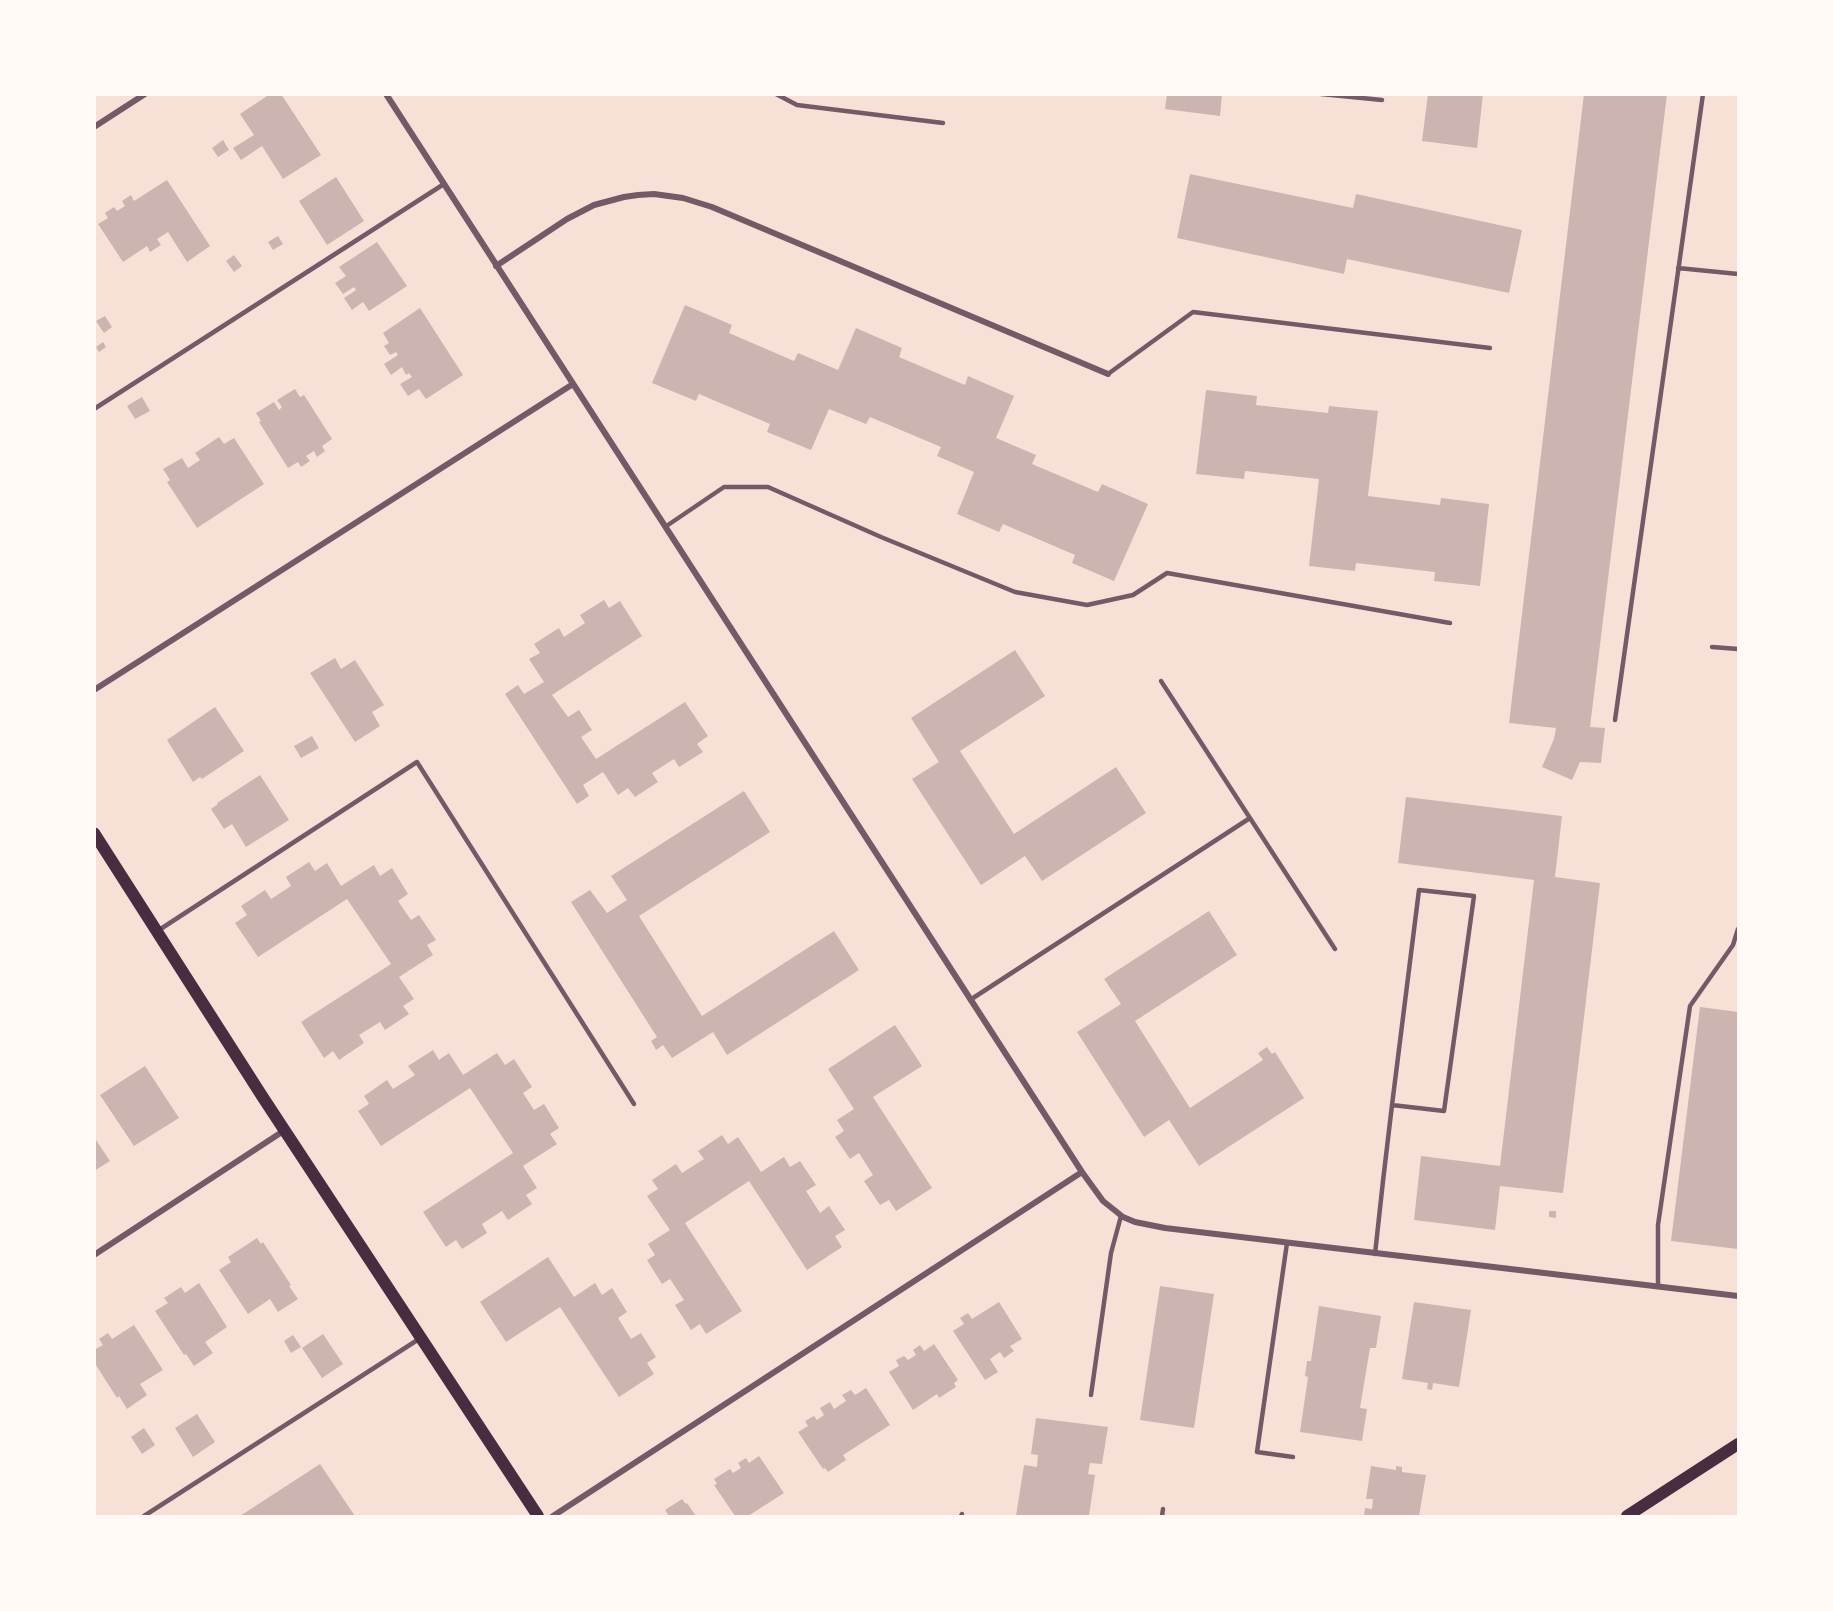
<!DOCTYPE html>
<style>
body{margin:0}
#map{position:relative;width:1833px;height:1611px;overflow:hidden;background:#f7e1d7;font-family:"Exo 2",sans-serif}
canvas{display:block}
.frame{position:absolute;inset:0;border:96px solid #fffaf5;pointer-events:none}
</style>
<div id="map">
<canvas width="1833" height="1611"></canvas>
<div class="frame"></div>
</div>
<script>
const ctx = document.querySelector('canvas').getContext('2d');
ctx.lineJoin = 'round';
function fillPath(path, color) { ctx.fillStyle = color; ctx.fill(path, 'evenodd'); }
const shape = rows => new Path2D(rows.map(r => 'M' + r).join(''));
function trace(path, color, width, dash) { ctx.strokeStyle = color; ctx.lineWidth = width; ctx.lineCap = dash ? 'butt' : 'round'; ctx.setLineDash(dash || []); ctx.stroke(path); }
fillPath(shape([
 [270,94,281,94,321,155,283,179,262,146,241,160,233,148,254,135,240,114],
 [1167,94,1222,94,1220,116,1165,109],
 [1428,94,1483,94,1477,148,1422,141],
 [1584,94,1667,94,1590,727,1605,728,1601,763,1580,762,1572,780,1542,767,1554,739,1556,728,1509,723],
 [223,140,229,150,218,157,212,148],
 [1190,174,1353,208,1356,194,1522,230,1509,293,1347,259,1344,274,1177,238],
 [336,177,364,221,327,245,299,201],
 [167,180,210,246,187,262,168,232,157,239,161,245,150,252,147,246,123,262,98,224,108,218,105,213,114,207,117,211,125,206,122,201,131,195,134,201],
 [278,236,283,244,273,250,268,242],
 [377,242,407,286,369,311,363,302,352,310,344,298,356,290,354,287,343,294,335,283,346,276,339,267],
 [234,255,242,266,234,272,226,261],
 [685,305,732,325,729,333,794,361,798,353,838,370,856,328,902,348,899,357,965,385,968,376,1014,396,996,438,1036,455,1032,464,1098,492,1102,484,1148,504,1114,581,1072,563,1075,555,1003,524,999,532,957,514,974,472,937,456,941,447,870,417,866,424,829,409,811,450,767,432,770,424,699,394,696,401,652,383],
 [420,308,463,375,426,399,419,389,408,396,400,384,412,377,409,373,406,375,402,367,391,375,384,364,398,355,396,352,390,355,384,346,389,343,383,333],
 [105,316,112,327,104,333,96,321],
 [103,342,106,347,99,352,96,347],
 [295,389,300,397,304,395,332,439,322,446,325,451,317,457,314,451,306,456,310,461,301,467,298,462,288,468,259,422,261,421,256,413,274,402,279,410,282,407,277,400],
 [1206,390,1257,396,1256,405,1328,413,1329,406,1378,411,1368,496,1440,505,1441,498,1489,504,1480,586,1434,581,1435,572,1356,563,1355,571,1309,566,1319,479,1245,471,1244,479,1196,474],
 [142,397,150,411,135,419,127,406],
 [219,437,224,444,234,438,264,484,197,528,167,482,170,480,163,469,182,458,188,468,200,460,195,453],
 [604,600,609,608,620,601,642,636,552,695,568,717,579,710,592,730,581,737,596,759,685,702,708,736,697,744,703,752,679,767,674,759,652,773,658,782,635,797,628,788,618,795,603,772,583,785,589,796,577,804,505,694,518,685,524,694,544,682,529,659,540,653,534,644,559,628,564,637,585,623,580,615],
 [1015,650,1045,696,960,751,1014,834,1116,767,1146,813,1042,881,1025,856,981,885,912,779,939,762,911,718],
 [335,658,341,669,355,660,384,705,372,712,380,726,355,742,310,673],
 [215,707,244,751,202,779,200,777,193,782,167,740],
 [312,736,319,748,301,758,294,746],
 [260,775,289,820,246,847,232,824,224,829,211,809,218,804,217,803],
 [744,791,770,832,639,916,702,1016,834,931,859,970,727,1055,713,1032,672,1058,663,1045,656,1050,651,1041,657,1037,571,902,590,890,607,913,627,900,611,876],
 [1406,797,1562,816,1555,877,1600,883,1563,1193,1500,1186,1495,1230,1414,1220,1421,1156,1500,1166,1534,880,1398,863],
 [309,862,315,871,327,863,341,886,374,865,380,876,392,868,408,894,398,901,411,920,419,915,436,940,427,945,433,955,399,977,414,999,403,1006,409,1014,385,1030,380,1022,359,1035,364,1043,339,1060,333,1051,324,1058,301,1022,391,964,347,899,258,957,235,923,247,915,241,906,265,890,271,899,291,886,286,877],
 [1209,911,1237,955,1135,1021,1190,1108,1263,1060,1258,1053,1267,1047,1272,1054,1275,1052,1304,1098,1199,1166,1169,1120,1144,1137,1077,1032,1121,1004,1104,979],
 [1700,1007,1738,1012,1738,1249,1671,1241],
 [895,1025,922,1066,873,1097,932,1188,896,1211,889,1200,880,1205,864,1181,873,1175,859,1153,850,1159,835,1137,844,1131,837,1120,854,1109,828,1069],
 [433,1050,439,1060,449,1053,463,1075,497,1053,505,1065,514,1059,532,1087,523,1093,534,1110,544,1104,559,1128,550,1134,557,1144,523,1166,537,1188,526,1195,532,1204,508,1220,502,1211,482,1224,487,1233,462,1249,456,1240,446,1247,423,1212,513,1153,470,1088,381,1146,358,1111,369,1104,364,1096,387,1080,393,1089,415,1075,408,1066],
 [145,1066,179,1118,134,1146,100,1095],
 [722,1135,728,1144,738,1137,761,1172,784,1157,790,1167,800,1161,816,1185,806,1191,820,1213,829,1206,845,1230,835,1236,842,1247,807,1270,749,1181,685,1223,742,1311,706,1334,700,1324,691,1330,675,1305,684,1300,670,1279,662,1284,647,1260,655,1255,648,1244,670,1230,647,1196,658,1189,652,1180,676,1164,682,1173,704,1159,698,1151],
 [94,1137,110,1161,94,1171],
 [1549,1211,1556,1211,1556,1218,1549,1217],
 [257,1238,261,1244,263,1242,291,1285,289,1286,298,1299,278,1312,270,1299,248,1314,219,1270,231,1262,228,1257],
 [548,1257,574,1297,595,1283,602,1295,612,1288,627,1312,618,1318,631,1339,641,1333,656,1357,647,1363,654,1374,619,1397,560,1307,506,1342,480,1302],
 [199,1283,227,1327,205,1342,213,1353,194,1366,186,1354,184,1355,155,1311,168,1303,164,1298,181,1287,185,1293],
 [1160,1286,1214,1294,1194,1428,1140,1420],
 [999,1302,1022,1339,1010,1346,1014,1351,1004,1358,1000,1352,990,1359,998,1372,985,1380,953,1331,964,1324,960,1318,968,1313,972,1319],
 [1414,1302,1471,1310,1459,1387,1433,1383,1432,1390,1427,1389,1428,1383,1402,1379],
 [1319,1306,1381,1316,1376,1348,1370,1348,1360,1408,1367,1409,1362,1441,1300,1432,1308,1377,1305,1376,1307,1361,1311,1361],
 [134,1325,163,1370,140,1384,147,1395,127,1409,119,1396,117,1398,94,1362,94,1350,103,1345,99,1339,108,1333,112,1339],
 [323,1334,343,1364,322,1378,302,1348],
 [293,1335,301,1347,291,1353,284,1341],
 [934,1344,958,1380,954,1383,956,1387,939,1398,937,1394,913,1410,889,1372,899,1366,896,1360,904,1356,908,1360,916,1355,913,1350,920,1345,924,1351],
 [866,1388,890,1425,843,1455,846,1460,828,1472,825,1468,823,1469,798,1432,808,1426,805,1421,814,1416,817,1420,824,1415,820,1408,830,1402,834,1409,846,1401,842,1395,851,1390,855,1395],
 [197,1414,215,1442,193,1457,175,1428],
 [1036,1418,1108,1427,1102,1464,1090,1463,1088,1474,1095,1475,1089,1516,1016,1516,1024,1465,1037,1467,1038,1455,1031,1454],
 [144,1428,155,1445,142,1454,131,1437],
 [759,1456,784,1493,748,1516,735,1516,714,1485,717,1484,714,1479,730,1469,733,1473,741,1468,738,1463,746,1458,749,1463],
 [320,1464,355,1516,240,1516],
 [1371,1466,1396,1470,1396,1466,1402,1467,1402,1472,1426,1475,1419,1516,1364,1516,1365,1508,1372,1509,1373,1499,1366,1499],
 [682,1499,686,1504,687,1503,696,1516,669,1516,665,1510]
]), '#ccb4b1');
trace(shape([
 [776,94,797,105,943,123],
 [1321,94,1382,100],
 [1678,268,1738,274],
 [1108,374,1193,312,1490,348],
 [94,409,444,184],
 [665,527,724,487,768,487,881,537,1015,592,1087,605,1133,595,1167,573,1450,623],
 [1712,647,1738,649],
 [1161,681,1335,949],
 [1615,720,1703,94],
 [159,930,417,762,634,1104],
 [970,1000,1250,818],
 [1287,1243,1257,1452,1293,1457],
 [1375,1254,1383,1181,1392,1105,1419,890,1474,896,1444,1111,1392,1105],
 [1658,1287,1658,1225,1690,1006,1733,945,1738,929],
 [1091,1395,1111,1253,1121,1216],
 [144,1516,419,1339],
 [961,1516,962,1514],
 [1162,1516,1163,1509]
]), '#755966', 4.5);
trace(shape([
 [386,94,1082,1172,1103,1201,1123,1217,1135,1222,1165,1228,1738,1296],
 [94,127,145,94],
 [496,266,567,219,594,205,624,197,638,195,654,194,683,198,712,207,1108,374],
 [94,690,573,384],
 [94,1255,285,1130],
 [553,1516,1082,1172]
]), '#755966', 6);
trace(shape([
 [94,833,262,1096,538,1516],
 [1627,1516,1738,1444]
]), '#4a2c40', 12);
</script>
